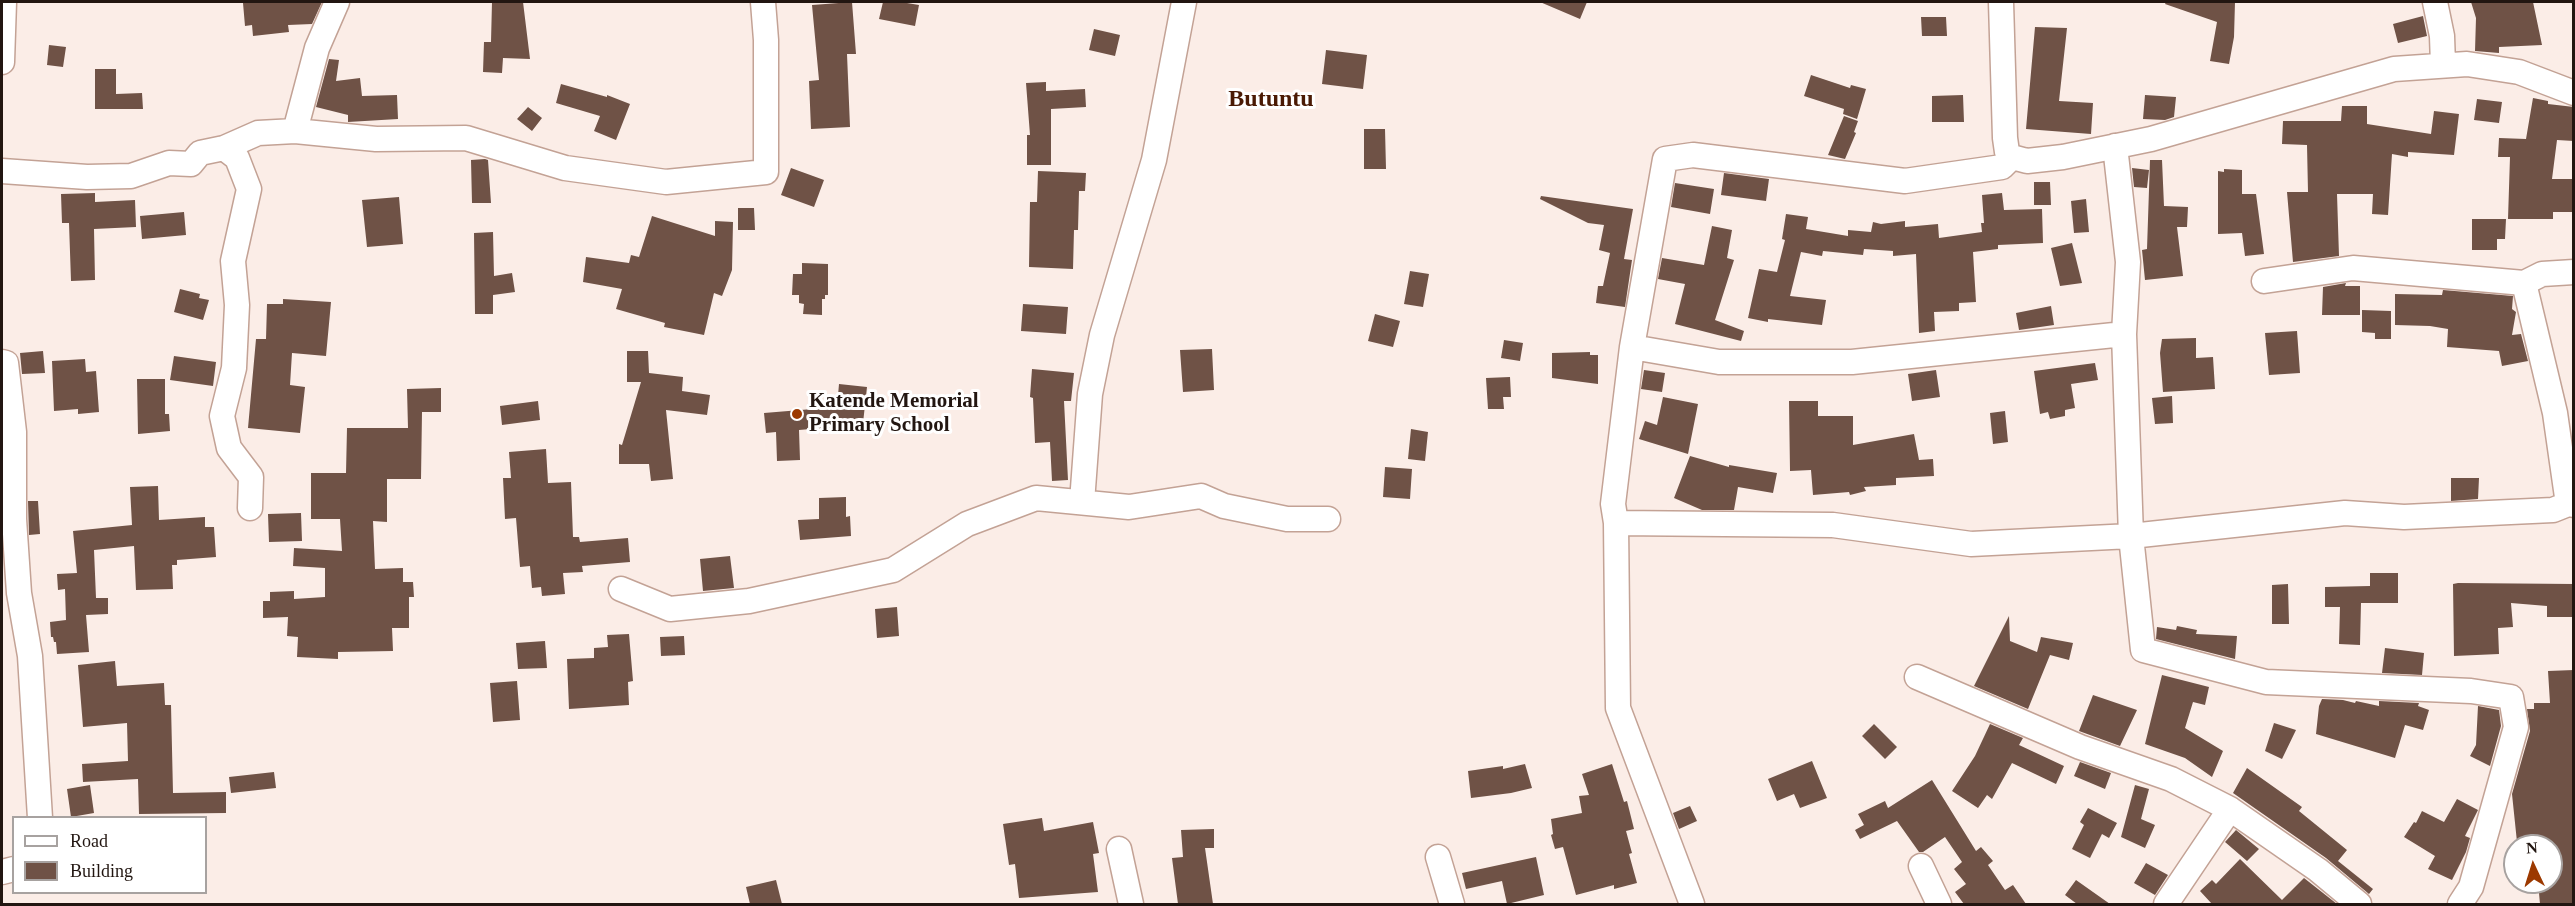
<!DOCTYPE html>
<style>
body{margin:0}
#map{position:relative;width:2575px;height:906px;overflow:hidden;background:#fbede7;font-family:"Times New Roman",serif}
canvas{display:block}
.frame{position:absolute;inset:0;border:3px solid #221611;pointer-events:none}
.legend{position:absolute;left:12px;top:816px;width:195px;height:78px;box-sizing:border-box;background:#fff;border:2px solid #a7a2a0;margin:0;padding:8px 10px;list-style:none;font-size:18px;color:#221611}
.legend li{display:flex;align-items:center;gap:12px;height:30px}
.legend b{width:30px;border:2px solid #a7a2a0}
.north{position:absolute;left:2503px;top:834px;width:60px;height:60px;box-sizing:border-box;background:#fff;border:2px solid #a7a2a0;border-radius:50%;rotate:356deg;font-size:16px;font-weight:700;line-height:24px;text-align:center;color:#221611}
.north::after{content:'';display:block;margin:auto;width:21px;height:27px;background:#9c3900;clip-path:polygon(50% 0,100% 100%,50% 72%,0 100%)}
</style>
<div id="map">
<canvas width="2575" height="906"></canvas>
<div class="frame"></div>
<ul class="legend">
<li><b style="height:8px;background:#fff"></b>Road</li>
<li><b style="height:16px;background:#6f5246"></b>Building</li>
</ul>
<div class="north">N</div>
</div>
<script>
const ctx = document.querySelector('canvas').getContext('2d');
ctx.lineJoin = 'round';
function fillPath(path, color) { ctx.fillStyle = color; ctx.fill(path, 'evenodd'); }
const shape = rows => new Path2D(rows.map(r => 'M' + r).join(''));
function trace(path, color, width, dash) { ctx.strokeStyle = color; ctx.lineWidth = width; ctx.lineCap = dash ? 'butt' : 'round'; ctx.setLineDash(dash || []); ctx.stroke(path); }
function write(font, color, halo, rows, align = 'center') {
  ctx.font = font + ' "Times New Roman",serif'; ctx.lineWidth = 6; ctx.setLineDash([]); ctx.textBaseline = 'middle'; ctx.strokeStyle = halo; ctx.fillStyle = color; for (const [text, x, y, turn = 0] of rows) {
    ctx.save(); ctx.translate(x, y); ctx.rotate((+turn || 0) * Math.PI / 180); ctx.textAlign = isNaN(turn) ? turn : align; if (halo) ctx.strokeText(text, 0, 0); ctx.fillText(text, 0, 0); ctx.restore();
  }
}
fillPath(shape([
 [255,2,322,2,312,24,288,25,289,32,253,36,252,25,245,26,243,3],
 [492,2,523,2,530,59,503,58,502,73,483,72,484,42,491,42],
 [852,2,856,54,847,54,850,127,811,129,809,81,819,80,812,5],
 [883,2,901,2,919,5,915,26,879,19],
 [1540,2,1587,2,1580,19],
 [2166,2,2235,2,2234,37,2229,64,2210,61,2217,22,2165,4],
 [2471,2,2533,2,2542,45,2499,47,2499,53,2475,51,2476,18],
 [2423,16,2427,36,2398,43,2393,24],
 [1921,17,1946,17,1947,36,1922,36],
 [2035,27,2067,28,2059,101,2093,103,2091,134,2026,129],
 [1094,29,1120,35,1115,56,1089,50],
 [49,45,66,47,63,67,47,65],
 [1326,50,1367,55,1363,89,1322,84],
 [329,59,339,60,336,81,360,78,362,96,397,95,398,119,348,122,348,115,316,107],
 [95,69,116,69,116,94,142,93,143,109,95,109],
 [1811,75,1850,88,1851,85,1866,89,1857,119,1843,114,1844,109,1804,96],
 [1046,82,1046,91,1085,89,1086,107,1051,109,1051,165,1027,165,1027,135,1030,135,1026,83],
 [561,84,607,97,607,95,630,104,616,140,594,131,600,116,556,103],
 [1963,95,1964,122,1932,122,1932,96],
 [2145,95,2176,97,2174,117,2165,120,2143,119],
 [2533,98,2548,101,2548,104,2574,107,2574,141,2557,140,2552,179,2574,179,2574,212,2553,212,2553,219,2508,219,2510,157,2498,157,2499,138,2526,139],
 [2477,99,2502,102,2499,123,2474,120],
 [2342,106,2367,106,2367,124,2431,134,2434,111,2459,114,2454,155,2408,152,2408,157,2392,154,2388,215,2372,214,2373,194,2337,194,2339,256,2293,262,2287,192,2308,192,2307,145,2282,144,2283,121,2341,121],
 [528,107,542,118,532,131,517,119],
 [1844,116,1858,121,1854,132,1856,133,1845,159,1828,155],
 [1364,129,1385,129,1386,169,1364,169],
 [485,159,488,160,491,203,472,203,471,160],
 [2150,160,2162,160,2164,206,2188,207,2187,227,2177,227,2183,276,2145,280,2142,250,2147,249],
 [791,168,824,180,814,207,781,195],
 [2132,168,2149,170,2147,188,2134,187],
 [2224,169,2242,170,2242,194,2256,194,2264,254,2245,256,2242,233,2218,234,2218,171,2224,172],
 [1038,171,1086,173,1085,191,1079,191,1078,230,1074,230,1073,269,1029,267,1030,202,1037,202],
 [1724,173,1769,179,1766,201,1721,195],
 [2034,182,2050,182,2051,205,2034,205],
 [1675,183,1714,189,1710,214,1671,207],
 [95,193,95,202,135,200,136,227,94,229,95,280,71,281,69,223,62,223,61,194],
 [2002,193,2004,210,2042,209,2043,243,1998,245,1998,249,1973,252,1976,302,1959,303,1959,311,1934,312,1935,331,1919,333,1916,254,1893,256,1893,251,1864,249,1863,255,1823,251,1822,256,1801,252,1790,296,1826,300,1822,325,1768,319,1768,322,1748,318,1759,269,1777,272,1785,240,1782,239,1786,214,1808,217,1806,229,1848,236,1848,230,1871,232,1873,222,1881,224,1905,221,1905,227,1938,224,1939,238,1982,232,1981,223,1984,223,1982,195],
 [1541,196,1633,209,1624,259,1632,260,1625,307,1596,303,1598,286,1603,286,1610,253,1599,250,1604,225,1588,223,1540,199],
 [399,197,403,244,367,247,362,200],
 [2086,199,2089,232,2074,233,2071,201],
 [738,208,754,208,755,230,738,230],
 [184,212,186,235,142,239,140,216],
 [652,216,715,236,715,221,733,222,732,270,722,296,714,293,704,335,664,327,665,323,616,309,622,289,583,282,586,257,629,263,631,255,639,257],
 [2472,219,2506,219,2505,239,2497,239,2497,250,2472,250],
 [1712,226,1732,230,1727,258,1734,260,1715,320,1744,331,1741,341,1675,324,1685,284,1658,279,1662,258,1704,265],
 [493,232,494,276,512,273,515,292,493,295,493,314,475,314,474,233],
 [2072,243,2082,283,2060,286,2051,248],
 [802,263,828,264,828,295,825,295,825,299,822,299,822,315,803,314,804,304,799,303,799,295,792,295,793,274,802,274],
 [1410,271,1429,274,1423,307,1404,304],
 [2346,283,2345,286,2360,286,2360,315,2322,315,2323,287],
 [180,289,200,294,199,298,209,300,203,320,174,312],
 [2443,290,2513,296,2512,309,2516,312,2512,335,2521,334,2528,361,2502,366,2499,351,2447,347,2448,329,2430,326,2395,325,2395,294,2442,295],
 [283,299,331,302,326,356,292,353,290,385,305,387,300,433,248,428,256,339,266,339,267,304,283,304],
 [1023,304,1068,307,1066,334,1021,331],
 [2051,306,2054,325,2019,330,2016,313],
 [2362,310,2391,311,2391,339,2375,339,2375,333,2362,332],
 [1375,314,1400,321,1393,347,1368,341],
 [2297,331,2300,373,2269,375,2265,333],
 [2196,338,2196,358,2213,357,2215,389,2163,392,2160,353,2162,339],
 [1504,340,1523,343,1520,361,1501,358],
 [1212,349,1214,390,1183,392,1180,350],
 [43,351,45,373,22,374,20,353],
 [627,351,648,351,649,373,683,377,682,391,710,395,707,415,666,410,673,479,651,481,649,464,619,464,619,444,622,445,641,382,627,382],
 [1590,352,1590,355,1598,355,1598,384,1552,378,1552,353],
 [174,356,216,362,213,386,170,380],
 [85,359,86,372,96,371,99,412,78,414,78,409,54,411,52,361],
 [2095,363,2098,380,2071,384,2075,408,2065,410,2065,416,2050,419,2048,412,2040,414,2034,371],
 [1032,369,1074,373,1071,401,1064,401,1068,480,1052,481,1050,442,1035,443,1033,398,1030,397],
 [1644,370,1665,373,1662,392,1641,389],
 [1936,370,1940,397,1912,401,1908,374],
 [1510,377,1511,397,1503,397,1504,409,1488,409,1486,378],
 [137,379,165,379,165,414,169,414,170,431,138,434],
 [839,384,867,387,862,432,835,430,835,427,799,430,800,460,777,461,776,432,766,433,764,413,837,407],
 [441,388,441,412,422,412,421,479,387,479,387,522,373,521,375,569,403,568,403,582,413,582,414,597,409,597,409,628,392,628,393,651,338,652,338,659,297,657,298,637,287,636,288,617,263,618,263,601,270,601,270,592,294,591,294,599,325,597,325,568,293,566,294,548,342,551,340,519,311,519,311,473,346,473,347,428,408,428,407,389],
 [2172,396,2173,423,2155,424,2152,398],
 [1663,397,1698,404,1688,454,1639,439,1645,421,1657,425],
 [538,401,540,420,502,425,500,406],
 [1789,401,1818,401,1818,416,1853,416,1853,445,1914,434,1919,460,1933,459,1934,476,1896,478,1896,485,1864,487,1866,491,1850,495,1849,492,1813,495,1811,470,1790,471],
 [2005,411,2008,442,1993,444,1990,413],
 [1411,429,1428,432,1425,461,1408,459],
 [546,449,548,483,571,482,573,537,579,537,580,542,628,538,630,562,582,566,583,572,563,573,565,594,542,596,541,587,532,588,530,566,520,567,516,518,505,519,503,478,511,478,509,452],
 [1690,456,1729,467,1729,465,1777,473,1773,493,1738,487,1734,510,1702,510,1674,498],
 [1385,467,1412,469,1410,499,1383,497],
 [2451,478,2479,478,2478,499,2451,501],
 [158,486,159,520,205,517,205,527,214,527,216,557,177,560,177,565,172,565,173,589,136,590,134,546,94,550,96,598,108,598,108,614,86,615,89,652,57,654,56,642,54,642,53,637,51,637,50,622,66,620,65,589,58,590,57,574,77,573,73,531,132,525,130,487],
 [846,497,846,517,850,516,851,536,800,540,798,520,819,519,819,498],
 [28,501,38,501,40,534,29,535],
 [301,513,302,541,269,542,268,514],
 [730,556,734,588,703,591,700,559],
 [2370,573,2398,573,2398,603,2361,603,2360,645,2339,644,2340,607,2325,607,2325,587,2370,586],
 [2458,583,2574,584,2574,617,2547,617,2547,606,2511,603,2513,627,2498,628,2499,654,2454,656,2453,584],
 [2288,584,2289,624,2272,624,2272,585],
 [897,607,899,636,877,638,875,609],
 [2009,616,2010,641,2037,652,2041,637,2073,643,2069,660,2050,655,2028,709,1974,686],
 [2177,626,2197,630,2196,634,2237,636,2235,659,2156,639,2157,627,2176,630],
 [629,634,633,681,628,682,629,705,569,709,567,659,594,658,594,648,608,647,607,635],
 [684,636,685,655,661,656,660,637],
 [545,641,547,668,518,669,516,643],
 [2385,648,2424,653,2422,675,2382,673],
 [115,661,117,686,164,683,165,705,171,705,173,793,226,792,226,813,139,814,138,779,83,782,82,764,128,761,127,723,83,727,78,665],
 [2574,670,2574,904,2540,904,2538,882,2551,882,2551,840,2517,842,2512,794,2530,731,2527,709,2534,709,2534,703,2550,703,2548,671],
 [2162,675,2209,687,2205,705,2193,702,2185,728,2223,751,2212,777,2185,758,2145,744],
 [517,681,520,720,493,722,490,683],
 [2093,695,2137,710,2120,746,2079,731],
 [2322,699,2343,700,2355,703,2356,701,2379,706,2379,701,2419,703,2418,706,2429,710,2423,730,2405,725,2395,758,2316,734,2319,706],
 [2478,706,2499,710,2501,726,2490,766,2470,756,2476,745],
 [2274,723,2296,730,2282,759,2265,751],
 [1874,724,1897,747,1885,759,1862,736],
 [1990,724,2023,738,2019,745,2064,766,2056,784,2012,763,1992,799,1987,795,1978,808,1952,791,1975,756],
 [1812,761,1827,798,1800,808,1794,794,1777,801,1768,779],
 [2080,762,2111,773,2105,789,2074,776],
 [1525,764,1532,788,1511,793,1471,798,1468,771,1503,766,1503,769],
 [1612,764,1624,802,1627,801,1634,829,1626,831,1632,853,1629,854,1637,883,1614,889,1614,885,1576,895,1563,847,1555,849,1551,835,1553,834,1551,819,1582,813,1579,796,1589,795,1582,774],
 [2247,768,2302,807,2299,811,2347,850,2338,861,2373,889,2369,894,2326,858,2233,793],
 [274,772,276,788,231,793,229,777],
 [1932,780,1976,851,1981,847,1993,861,1988,865,2005,890,2013,885,2026,904,1964,904,1955,892,1966,884,1954,869,1962,862,1945,837,1923,852,1919,852,1897,821,1860,839,1855,830,1864,825,1858,814,1885,801,1888,808],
 [90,785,94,813,71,817,67,789],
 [2135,785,2149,789,2141,819,2155,825,2145,848,2121,837],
 [2457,799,2478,810,2465,836,2470,838,2466,852,2452,880,2428,869,2435,856,2404,837,2414,822,2416,823,2422,811,2444,822],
 [1690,806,1697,821,1679,829,1673,813],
 [2088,808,2117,823,2109,838,2102,834,2090,858,2072,849,2084,825,2080,822],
 [1042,818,1044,831,1093,822,1099,853,1093,854,1098,892,1019,898,1015,864,1009,865,1003,824],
 [1214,829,1214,848,1205,848,1213,904,1178,904,1172,858,1183,857,1181,830],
 [2236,830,2259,849,2247,861,2225,842],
 [1536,857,1544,895,1507,904,1502,881,1466,889,1462,873],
 [2240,859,2282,900,2304,878,2337,904,2212,904,2200,891,2212,880,2216,884],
 [2146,863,2168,875,2155,895,2134,883],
 [776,880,782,904,750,904,746,887],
 [2076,880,2110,904,2077,904,2065,895]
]), '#6f5246');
const minor = shape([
 [2001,2,2005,138,2007,152,2012,157,2027,161,2063,157,2151,139,2394,69,2467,64,2519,72,2574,93],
 [2435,2,2442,36,2443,65],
 [2,62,4,2],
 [295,131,317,48,337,2],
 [2115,146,2128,262,2124,334,2131,536,2143,650,2266,682,2471,691,2511,697,2516,727,2471,887,2460,904],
 [224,148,258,133,295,131,376,139,466,138,565,168,666,182,766,172,766,40,763,2],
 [2,171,87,177,131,176,169,163,191,164,200,153,224,148,237,158,249,189,233,261,237,305,234,368,222,416,229,448,251,477,250,508],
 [2264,281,2353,268,2524,283,2542,274,2574,272],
 [2524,283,2555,413,2568,504],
 [1632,347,1719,362,1852,362,2124,334],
 [2,362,6,363,14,432,14,519,19,593,30,656,40,818],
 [1082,502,1090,394,1102,335,1154,160,1184,2],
 [1616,523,1833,525,1971,544,2131,536,2345,513,2404,517,2553,510,2568,504,2574,505],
 [621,589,670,609,749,601,893,570,967,524,1036,498,1129,507,1201,496,1224,506,1287,519,1328,519],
 [1917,677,2080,747,2171,779,2230,809,2318,870,2359,904],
 [1119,849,1131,904],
 [1438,857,1452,904],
 [1921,866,1939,904],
 [2,872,14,869],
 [1692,904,1618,708,1616,523,1613,504,1632,347,1665,159,1693,155,1905,181,2002,167,2012,157],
 [2166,904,2230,809]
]);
trace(minor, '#c3a295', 27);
trace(minor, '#fff', 24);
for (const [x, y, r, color] of [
 [797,414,6,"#9c3900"]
]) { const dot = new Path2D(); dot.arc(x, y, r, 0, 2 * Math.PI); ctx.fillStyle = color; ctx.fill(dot); trace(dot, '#fff', 2); }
write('bold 21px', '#221611', '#fff', [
 ["Katende Memorial",809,402],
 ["Primary School",809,426]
], 'left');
write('bold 24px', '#4a1a04', '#fff', [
 ["Butuntu",1271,100]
]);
</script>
